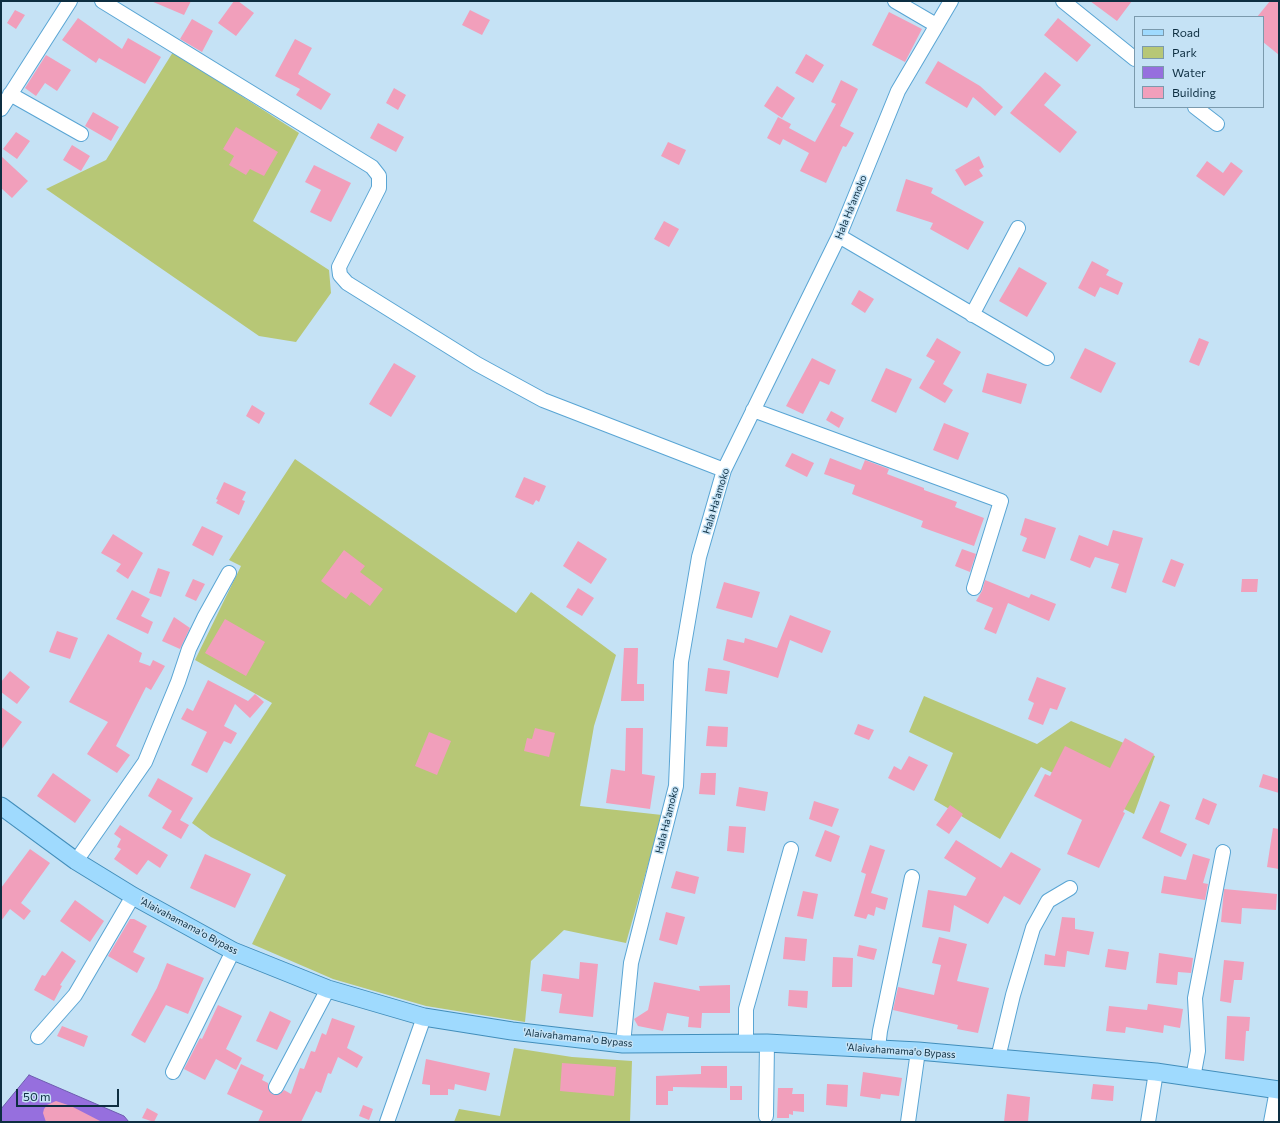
<!DOCTYPE html>
<style>
body{margin:0}
#map{position:relative;width:1280px;height:1123px;overflow:hidden;background:#c5e2f5;font-family:Commissioner,sans-serif}
canvas{display:block}
.frame{position:absolute;inset:0;border:2px solid #0d2e41;pointer-events:none}
.legend{position:absolute;left:1134px;top:16px;width:130px;height:92px;box-sizing:border-box;background:#c5e2f5;border:1px solid #7b9aad;margin:0;padding:5px 7px;list-style:none;font-size:12px;color:#0d2e41}
.legend li{display:flex;align-items:center;gap:8px;height:20px}
.legend b{width:20px;border:1px solid #7b9aad}
.scale{position:absolute;left:16px;top:1089px;width:103px;height:18px;box-sizing:border-box;border:2px solid #0d2e41;border-top:0;padding-left:5px;font-size:12px;line-height:14px;white-space:nowrap;color:#0d2e41;-webkit-text-stroke:3px #c5e2f5;paint-order:stroke}
</style>
<div id="map">
<canvas width="1280" height="1123"></canvas>
<div class="frame"></div>
<ul class="legend">
<li><b style="height:5px;background:#9fdafe"></b>Road</li>
<li><b style="height:11px;background:#b7c776"></b>Park</li>
<li><b style="height:11px;background:#966fde"></b>Water</li>
<li><b style="height:11px;background:#f19fbb"></b>Building</li>
</ul>
<div class="scale">50 m</div>
</div>
<script>
const ctx = document.querySelector('canvas').getContext('2d');
ctx.lineJoin = 'round';
function fillPath(path, color) { ctx.fillStyle = color; ctx.fill(path, 'evenodd'); }
const shape = rows => new Path2D(rows.map(r => 'M' + r).join(''));
function trace(path, color, width, dash) { ctx.strokeStyle = color; ctx.lineWidth = width; ctx.lineCap = dash ? 'butt' : 'round'; ctx.setLineDash(dash || []); ctx.stroke(path); }
function write(font, color, halo, rows, align = 'center') {
  ctx.font = font + ' Commissioner,sans-serif'; ctx.lineWidth = 3; ctx.setLineDash([]); ctx.textBaseline = 'middle'; ctx.strokeStyle = halo; ctx.fillStyle = color; for (const [text, x, y, turn = 0] of rows) {
    ctx.save(); ctx.translate(x, y); ctx.rotate((+turn || 0) * Math.PI / 180); ctx.textAlign = isNaN(turn) ? turn : align; if (halo) ctx.strokeText(text, 0, 0); ctx.fillText(text, 0, 0); ctx.restore();
  }
}
fillPath(shape([
 [173,52,299,133,253,221,329,270,331,293,296,342,259,336,46,189,106,160],
 [295,459,516,613,531,592,616,655,594,726,580,806,662,815,626,943,564,930,531,961,525,1022,426,1006,333,979,252,944,286,875,211,837,192,823,272,703,195,660,241,566,229,560],
 [924,696,1037,744,1071,721,1155,756,1134,814,1041,767,1000,839,934,800,953,753,909,732],
 [514,1048,572,1057,632,1061,630,1122,454,1122,459,1109,500,1116]
]), '#b7c776');
const water = shape([
 [29,1075,124,1116,129,1122,1,1122,1,1109,29,1075]
]);
fillPath(water, '#966fde');
trace(water, '#6d5caf', 1);
fillPath(shape([
 [151,1,191,1,184,15],
 [234,1,238,1,254,13,236,36,218,23],
 [1090,1,1132,1,1117,21],
 [1270,1,1279,1,1279,55,1263,42,1263,17,1257,17],
 [15,10,25,15,16,29,7,23],
 [470,10,490,20,482,35,462,25],
 [889,12,922,29,905,62,872,45],
 [78,18,122,49,128,38,161,57,145,84,99,58,96,63,62,40],
 [1058,18,1091,45,1077,62,1044,35],
 [192,19,213,31,202,52,180,39],
 [295,39,312,48,298,74,331,94,321,110,296,95,300,89,275,76],
 [806,54,824,65,813,83,795,73],
 [46,55,71,70,57,91,45,83,36,96,25,88],
 [938,61,980,86,1003,107,995,116,973,97,967,108,925,83],
 [1045,72,1061,85,1044,105,1077,132,1060,153,1010,113],
 [841,80,858,89,840,126,854,133,846,147,843,146,826,183,800,171,809,153,783,139,780,145,767,138,778,117,791,124,789,128,815,142,836,104,831,102],
 [777,86,795,98,782,118,764,106],
 [394,88,406,95,398,110,386,103],
 [93,112,119,127,111,141,85,126],
 [378,123,404,137,396,152,370,138],
 [236,127,278,152,264,176,250,169,246,175,229,165,234,156,223,149],
 [16,132,30,141,17,159,3,149],
 [668,142,686,150,679,165,661,156],
 [72,145,90,156,81,171,63,160],
 [1,156,28,181,12,198,1,188],
 [979,156,984,167,979,170,983,176,965,186,955,170],
 [1207,161,1223,173,1231,162,1243,171,1224,196,1196,176],
 [314,165,351,183,331,222,310,212,321,190,305,182],
 [906,179,933,188,931,193,984,222,968,250,930,229,933,223,896,211],
 [664,221,679,229,669,247,654,239],
 [1092,261,1109,270,1106,275,1123,283,1118,295,1100,287,1095,297,1078,288],
 [1019,267,1047,283,1027,317,999,301],
 [859,290,874,299,865,313,851,304],
 [937,338,961,352,943,384,953,390,945,403,919,388,935,361,926,356],
 [1199,338,1209,342,1199,366,1189,362],
 [1085,348,1116,363,1101,393,1070,378],
 [812,358,836,370,829,385,820,381,803,414,786,406],
 [394,363,416,376,391,417,369,404],
 [886,368,912,379,896,413,871,401],
 [987,373,1027,384,1021,404,982,392],
 [252,405,265,413,259,424,246,416],
 [831,411,844,418,839,428,826,420],
 [944,423,969,433,958,460,933,450],
 [792,453,814,463,807,477,785,466],
 [830,458,861,470,865,460,889,469,887,474,924,488,924,490,957,502,955,507,984,518,974,546,921,527,923,521,852,494,855,485,824,474],
 [524,477,546,486,539,502,536,500,533,505,515,497],
 [224,482,246,492,242,500,245,501,239,515,216,503,218,500,216,499],
 [1025,518,1056,528,1045,559,1022,551,1027,538,1020,535],
 [202,526,223,536,213,556,192,545],
 [1113,530,1143,538,1126,593,1111,588,1119,564,1095,557,1090,568,1070,560,1079,535,1108,546],
 [113,534,143,553,128,579,116,571,121,564,101,553],
 [578,541,607,559,591,584,563,566],
 [962,549,976,554,970,572,955,566],
 [344,550,365,566,360,572,383,589,370,606,351,592,346,599,321,581],
 [1171,559,1184,564,1175,587,1162,582],
 [158,568,170,572,161,597,149,593],
 [193,579,205,584,196,601,185,596],
 [1242,579,1258,579,1257,592,1241,592],
 [985,580,1029,598,1031,594,1056,604,1049,621,1008,603,996,634,984,629,993,608,976,601,982,591],
 [724,582,760,592,752,618,716,608],
 [578,588,594,598,582,616,566,607],
 [132,590,150,599,141,616,153,622,148,634,116,619],
 [790,615,831,631,822,653,790,640,778,678,723,660,727,639,744,643,745,638,777,648],
 [174,617,190,628,180,649,162,641],
 [225,619,265,642,246,676,205,653],
 [57,631,78,638,70,659,49,652],
 [108,634,142,653,139,662,150,666,153,660,165,666,151,690,146,687,116,746,130,755,117,773,87,754,108,722,69,702],
 [624,648,638,648,637,684,644,684,644,701,621,701],
 [708,668,730,671,727,694,705,691],
 [10,671,30,687,17,704,1,692,1,682],
 [1037,677,1066,688,1057,710,1050,708,1043,725,1028,719,1034,703,1028,700],
 [208,680,248,701,255,694,264,702,250,718,235,704,224,726,237,733,231,744,224,741,207,773,191,765,207,732,181,719,187,708,193,711],
 [1,707,22,722,1,750],
 [858,724,874,730,869,740,854,734],
 [708,726,728,727,727,747,706,746],
 [535,728,555,733,549,757,524,751,527,738,532,739],
 [626,728,643,728,642,774,655,776,650,809,606,803,611,769,625,771],
 [429,732,451,741,437,775,415,766],
 [1125,738,1154,754,1123,812,1125,813,1099,868,1067,854,1082,820,1034,796,1045,774,1050,776,1065,746,1110,768],
 [909,756,928,765,914,791,888,778,894,766,901,770],
 [53,773,91,800,75,823,37,796],
 [701,773,716,773,715,795,699,794],
 [1263,774,1279,779,1279,793,1259,787],
 [158,778,193,798,180,820,189,825,181,839,162,828,172,811,148,796],
 [739,787,768,792,765,811,736,806],
 [1203,798,1217,804,1209,825,1195,819],
 [814,801,839,809,832,827,809,819],
 [1160,801,1170,805,1160,832,1187,844,1181,857,1142,838],
 [950,805,963,814,949,834,936,825],
 [120,825,168,855,160,868,148,860,137,875,114,859,121,849,117,847,121,839,114,834],
 [729,826,746,827,744,853,727,851],
 [1273,828,1279,829,1279,869,1267,867],
 [825,830,840,836,831,862,815,856],
 [956,840,1001,868,1011,852,1041,869,1020,905,1004,896,988,924,954,905,950,932,922,927,928,890,966,896,976,878,944,858],
 [870,845,885,850,871,893,888,898,885,910,876,907,874,916,868,914,866,919,854,916,866,874,861,872],
 [30,849,50,863,21,903,31,911,24,920,10,909,1,921,1,888],
 [205,854,251,874,235,908,190,888],
 [1193,854,1210,859,1203,883,1208,884,1205,900,1161,893,1164,876,1186,880],
 [676,871,699,877,695,894,671,888],
 [1224,889,1277,894,1276,910,1242,908,1241,924,1221,922],
 [803,891,818,894,813,919,797,916],
 [75,900,104,921,90,942,60,921],
 [666,912,685,917,677,945,659,940],
 [1062,917,1075,918,1075,929,1094,932,1089,955,1067,951,1065,967,1044,965,1045,954,1055,956],
 [130,919,134,919,147,926,133,952,145,958,137,973,108,956],
 [785,937,807,939,805,961,783,959],
 [939,937,967,944,957,981,989,988,978,1033,957,1029,958,1025,893,1010,898,987,934,995,941,965,932,963],
 [859,945,877,949,874,960,857,956],
 [1108,949,1129,952,1126,970,1105,967],
 [62,951,76,961,60,985,62,986,54,1001,34,990,42,975,45,976],
 [1159,953,1193,958,1191,973,1178,972,1177,985,1156,983],
 [833,957,853,958,852,987,832,987],
 [1224,960,1244,962,1242,980,1234,980,1231,1003,1220,1001],
 [580,962,598,964,593,1017,559,1013,562,994,541,991,543,974,579,979],
 [167,963,204,978,188,1014,166,1005,145,1043,131,1035,157,988],
 [654,982,700,991,699,986,730,985,730,1013,702,1013,701,1028,688,1027,689,1017,667,1013,663,1031,638,1026,634,1019,648,1010],
 [789,990,808,991,807,1008,788,1006],
 [1148,1004,1183,1009,1180,1028,1164,1025,1163,1033,1126,1027,1125,1033,1106,1031,1109,1006,1147,1010],
 [218,1005,242,1016,226,1049,242,1058,236,1070,216,1059,205,1080,184,1069,200,1038,202,1039],
 [270,1011,291,1021,277,1050,256,1041],
 [1227,1016,1250,1017,1249,1031,1246,1031,1244,1061,1225,1059],
 [332,1018,355,1026,347,1048,363,1057,357,1068,338,1057,331,1074,328,1073,321,1093,316,1091,301,1122,258,1122,263,1111,227,1094,241,1064,264,1075,262,1080,268,1083,268,1088,272,1094,280,1094,284,1090,291,1094,300,1068,304,1069,311,1051,315,1052,322,1033,326,1035],
 [62,1026,88,1036,84,1047,57,1036],
 [426,1059,490,1073,486,1091,455,1084,454,1090,448,1089,448,1095,430,1095,430,1085,422,1084],
 [562,1063,616,1067,614,1096,560,1091],
 [701,1066,727,1066,727,1088,673,1087,673,1091,668,1091,668,1105,656,1105,656,1076,701,1074],
 [863,1072,902,1078,899,1096,881,1094,880,1099,860,1096],
 [827,1084,848,1085,847,1107,826,1105],
 [1093,1084,1114,1086,1113,1101,1091,1099],
 [730,1086,742,1086,742,1100,730,1100],
 [778,1088,793,1088,792,1094,804,1094,804,1112,793,1111,793,1115,789,1114,789,1118,777,1118],
 [1007,1094,1030,1097,1028,1122,1004,1122],
 [56,1101,71,1106,102,1122,46,1122,43,1113,44,1109,47,1105],
 [363,1105,373,1109,369,1120,359,1116],
 [147,1108,158,1114,154,1122,142,1118]
]), '#f19fbb');
const minor = shape([
 [102,1,372,167,379,176,379,188,339,267,340,275,347,283,477,364,543,400,724,470],
 [895,1,936,25],
 [1063,1,1135,59],
 [10,94,81,134],
 [1195,107,1217,124],
 [1,109,70,1],
 [839,236,1047,358],
 [972,315,1018,228],
 [753,410,1001,501,974,588],
 [76,861,145,762,178,682,189,649,204,618,229,573],
 [38,1037,75,995,133,896],
 [746,1043,746,1009,791,849],
 [623,1044,631,963,676,786,681,662,699,557,724,470,839,236,898,91,951,1],
 [878,1048,880,1031,912,877],
 [998,1058,1013,995,1033,928,1048,901,1070,888],
 [173,1072,233,951],
 [1193,1078,1198,1051,1195,998,1223,852],
 [276,1087,328,989],
 [766,1116,767,1043],
 [387,1122,424,1017],
 [908,1122,918,1051],
 [1148,1122,1156,1072],
 [1271,1122,1277,1090]
]);
const major = shape([
 [1,806,76,861,133,896,233,951,328,989,424,1017,512,1031,623,1044,767,1043,918,1051,1156,1072,1279,1090]
]);
trace(minor, '#59a5d4', 16);
trace(major, '#428ebb', 19);
trace(minor, '#fff', 14);
trace(major, '#9fdafe', 17);
write('10px', '#0d2e41', '#c5e2f5', [
 ["Hala Ha'amoko",851,207,-68],
 ["Hala Ha'amoko",716,501,-73],
 ["Hala Ha'amoko",667,820,-76],
 ["'Alaivahamama'o Bypass",189,926,28],
 ["'Alaivahamama'o Bypass",578,1038,6],
 ["'Alaivahamama'o Bypass",901,1051,4]
]);
</script>
